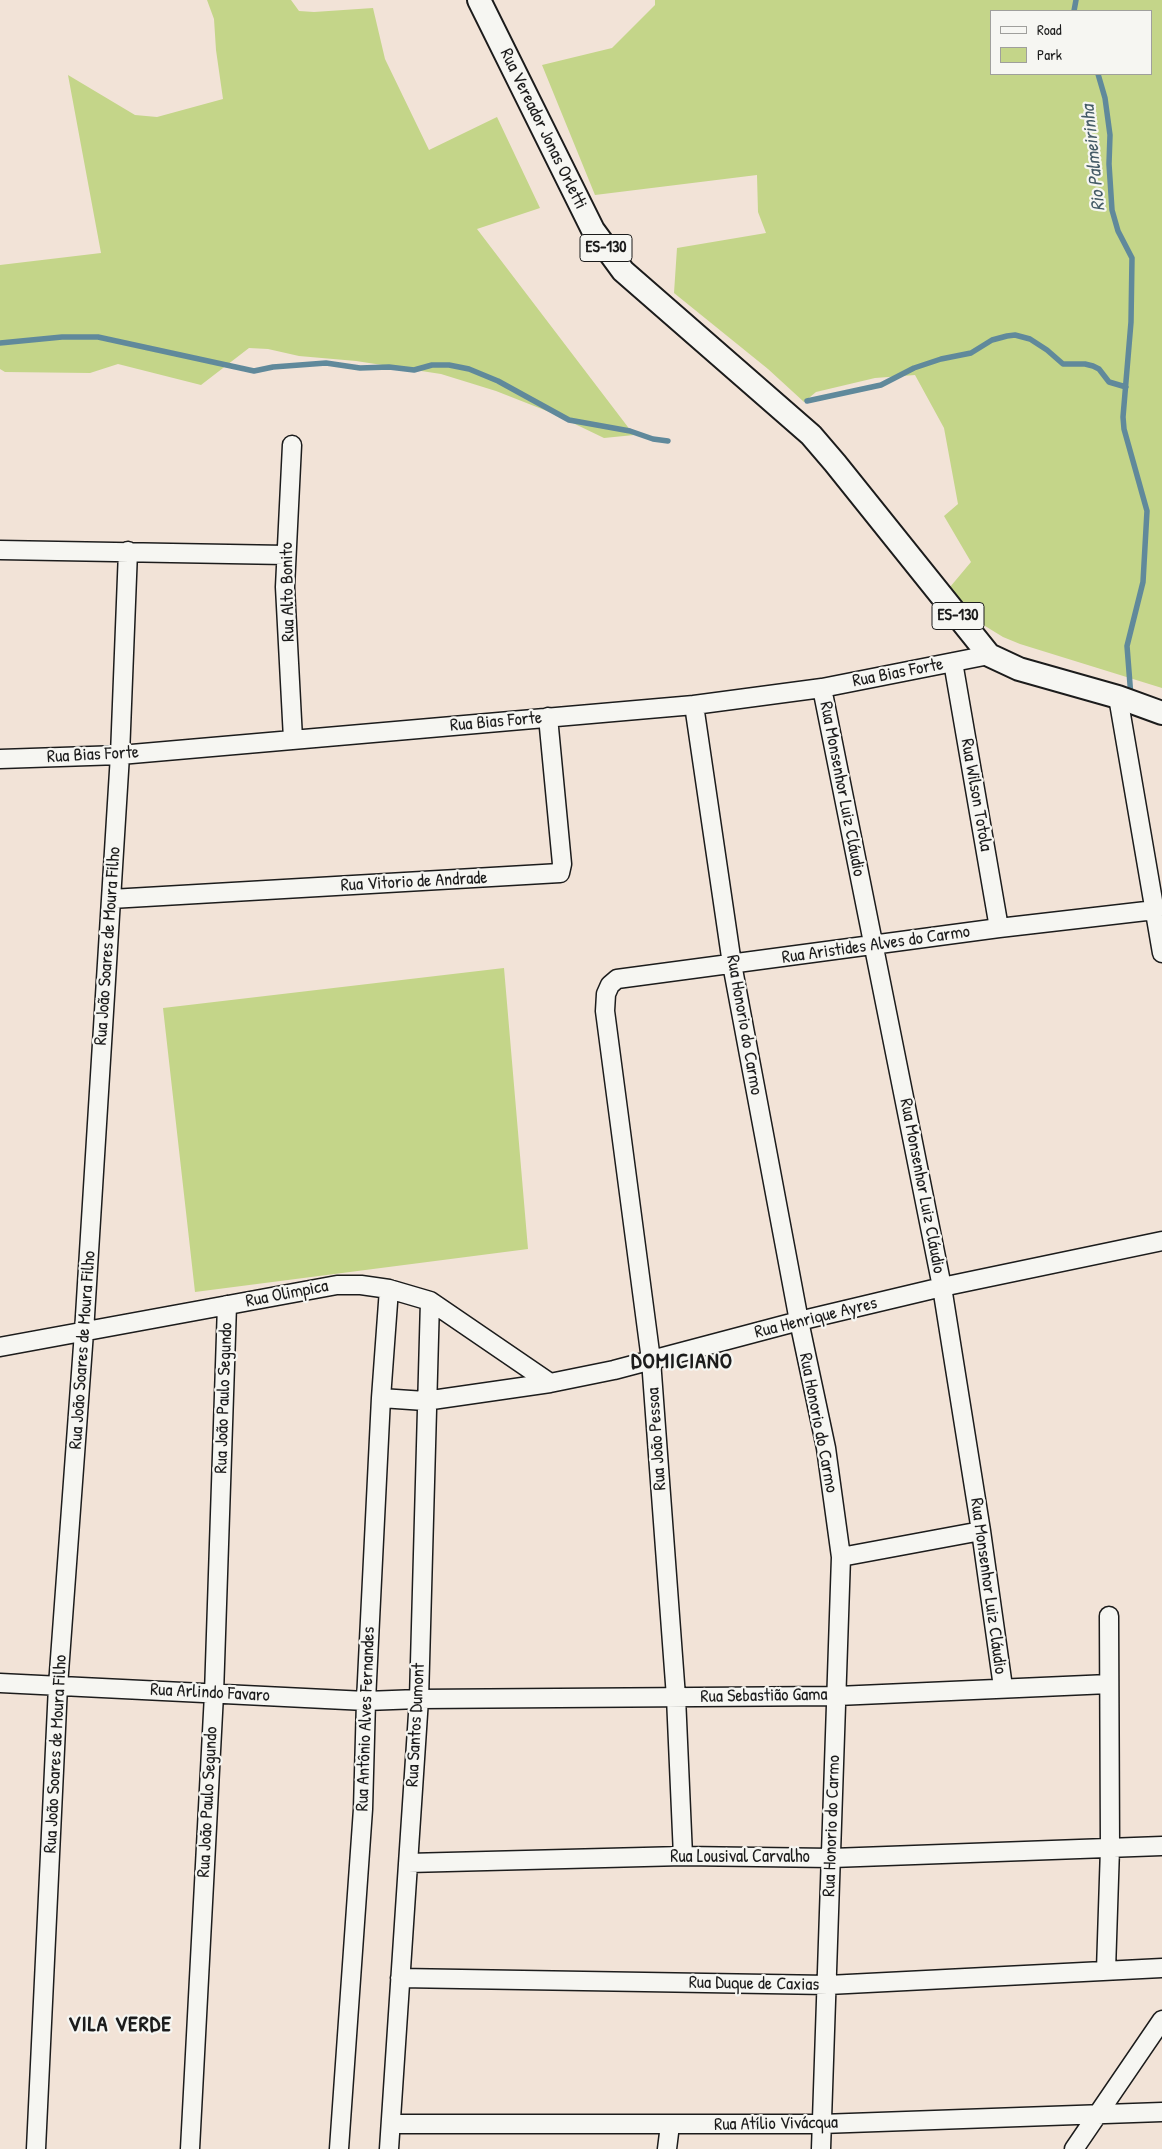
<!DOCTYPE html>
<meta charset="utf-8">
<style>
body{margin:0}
#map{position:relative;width:1162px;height:2149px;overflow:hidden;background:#f2e3d7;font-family:"Patrick Hand",sans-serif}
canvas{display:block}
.legend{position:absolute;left:990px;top:10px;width:162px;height:65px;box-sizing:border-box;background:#f6f6f2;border:1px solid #9f9f9c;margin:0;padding:6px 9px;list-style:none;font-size:15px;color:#1c1c1c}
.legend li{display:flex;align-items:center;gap:10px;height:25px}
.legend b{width:25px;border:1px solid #9f9f9c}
</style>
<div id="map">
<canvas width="1162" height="2149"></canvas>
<ul class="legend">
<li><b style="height:6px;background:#f6f6f2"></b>Road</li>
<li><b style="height:14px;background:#c4d589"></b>Park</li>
</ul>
</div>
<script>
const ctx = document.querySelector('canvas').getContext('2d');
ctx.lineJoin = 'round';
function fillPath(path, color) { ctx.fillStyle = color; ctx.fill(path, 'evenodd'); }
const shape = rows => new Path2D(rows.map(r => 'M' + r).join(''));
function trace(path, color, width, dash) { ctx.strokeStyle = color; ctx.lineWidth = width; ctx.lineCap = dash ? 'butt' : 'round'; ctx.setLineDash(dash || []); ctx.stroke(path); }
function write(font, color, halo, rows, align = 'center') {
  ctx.font = font + ' "Patrick Hand",sans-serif'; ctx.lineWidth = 4.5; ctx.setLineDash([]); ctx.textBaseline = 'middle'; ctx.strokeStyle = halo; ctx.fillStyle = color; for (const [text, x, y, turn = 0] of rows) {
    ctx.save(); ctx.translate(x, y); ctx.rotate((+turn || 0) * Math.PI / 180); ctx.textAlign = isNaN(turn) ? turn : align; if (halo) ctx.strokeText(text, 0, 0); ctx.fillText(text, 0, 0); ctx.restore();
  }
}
fillPath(shape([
 [207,0,291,0,299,11,314,12,373,8,385,59,429,150,497,117,540,208,477,229,634,435,604,438,552,413,496,391,441,374,356,361,299,356,268,349,249,348,201,385,118,364,90,373,5,372,0,369,0,265,101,253,68,75,135,115,157,117,223,99,216,50,214,19],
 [655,0,1162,0,1162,688,1020,644,1003,637,972,618,945,593,971,562,944,516,958,504,944,428,915,375,875,378,816,392,804,402,768,369,674,293,677,248,766,233,758,212,757,175,595,195,542,65,612,48,655,5],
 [991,11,1151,11,1151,74,991,74],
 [504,968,528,1249,195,1292,163,1008]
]), '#c4d589');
trace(shape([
 [1074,11,1076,0],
 [1098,74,1105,98,1110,135,1109,164,1112,210,1118,231,1132,258,1131,322,1123,417,1124,429,1147,511,1143,582,1127,646,1131,697],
 [0,343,62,337,98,337,254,371,273,367,326,363,360,368,389,367,414,370,432,365,449,365,469,369,498,381,569,420,630,431,653,439,668,441],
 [807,401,881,385,914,368,941,359,971,353,992,340,1007,336,1015,335,1030,339,1047,350,1063,364,1085,364,1093,366,1099,369,1109,382,1126,387]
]), '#60899b', 5.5);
const minor = shape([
 [292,445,285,587,293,739],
 [0,550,286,555],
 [953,662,999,928],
 [822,688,942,1287,981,1531,1003,1687],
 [1118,697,1162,953],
 [694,705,732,964,799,1321,826,1448,841,1557,821,2149],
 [0,759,120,755,694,705,822,688,989,655],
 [111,899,560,873,562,864,548,717],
 [0,1347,337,1285,361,1285,389,1289,430,1301,550,1383],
 [381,1398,425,1401,550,1383,614,1370,799,1321,942,1287,1162,1241],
 [841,1557,981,1531],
 [0,1683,366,1701,419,1699,837,1696,1109,1684],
 [683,1856,676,1697,651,1360,605,1011,606,994,610,985,617,979,999,928,1155,910],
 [408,1863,683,1856,832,1858,1162,1846],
 [1106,1970,1110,1848,1109,1616],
 [400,1978,828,1985,1162,1968],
 [391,2124,821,2124,1162,2112],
 [36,2149,58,1686,84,1332,120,755,128,551],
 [190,2149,214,1694,227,1305],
 [339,2149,363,1809,366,1701,381,1398,389,1289],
 [389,2149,419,1699,430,1301],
 [667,2149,670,2125],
 [1074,2149,1162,2020]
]);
const major = shape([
 [479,0,593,230,623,271,811,435,835,463,989,655,1019,669,1118,697,1162,713]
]);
trace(minor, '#1c1c1c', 21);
trace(major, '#1c1c1c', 26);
trace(minor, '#f6f6f2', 18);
trace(major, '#f6f6f2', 22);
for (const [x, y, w] of [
 [606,248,52],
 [958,616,52]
]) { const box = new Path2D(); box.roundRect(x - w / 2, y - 13.5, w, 27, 4); ctx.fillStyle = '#f6f6f2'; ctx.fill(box); trace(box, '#1c1c1c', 1); }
write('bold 16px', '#1c1c1c', null, [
 ["ES-130",606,248],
 ["ES-130",958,616]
]);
write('18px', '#1c1c1c', '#f6f6f2', [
 ["Rua Vereador Jonas Orletti",543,129,64],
 ["Rua Alto Bonito",288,592,-91],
 ["Rua Bias Forte",898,673,-11],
 ["Rua Bias Forte",496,722,-5],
 ["Rua Bias Forte",93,755,-3],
 ["Rua Monsenhor Luiz Cláudio",842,789,79],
 ["Rua Wilson Totola",976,795,80],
 ["Rua Vitorio de Andrade",414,882,-3],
 ["Rua Aristides Alves do Carmo",876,945,-8],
 ["Rua João Soares de Moura Filho",108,946,-86],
 ["Rua Honorio do Carmo",744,1025,80],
 ["Rua Monsenhor Luiz Cláudio",922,1186,79],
 ["Rua Olimpica",287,1294,-11],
 ["Rua Henrique Ayres",816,1318,-14],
 ["Rua João Soares de Moura Filho",83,1350,-86],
 ["Rua João Paulo Segundo",224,1398,-88],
 ["Rua Honorio do Carmo",818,1423,79],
 ["Rua João Pessoa",657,1439,-94],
 ["Rua Monsenhor Luiz Cláudio",988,1586,82],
 ["Rua Arlindo Favaro",210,1693,3],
 ["Rua Sebastião Gama",764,1696,-1],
 ["Rua Antônio Alves Fernandes",366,1719,-88],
 ["Rua Santos Dumont",416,1725,-87],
 ["Rua João Soares de Moura Filho",56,1754,-87],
 ["Rua João Paulo Segundo",208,1802,-87],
 ["Rua Honorio do Carmo",832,1826,-88],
 ["Rua Lousival Carvalho",740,1857],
 ["Rua Duque de Caxias",754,1984,1],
 ["Rua Atílio Vivácqua",776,2124,-1]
]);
write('italic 19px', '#445b66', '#f6f6f2', [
 ["Rio Palmeirinha",1094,158,-96]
]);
ctx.letterSpacing = '1px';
write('bold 22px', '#1c1c1c', '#f6f6f2', [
 ["DOMICIANO",682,1362],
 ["VILA VERDE",120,2025]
]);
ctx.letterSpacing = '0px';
</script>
